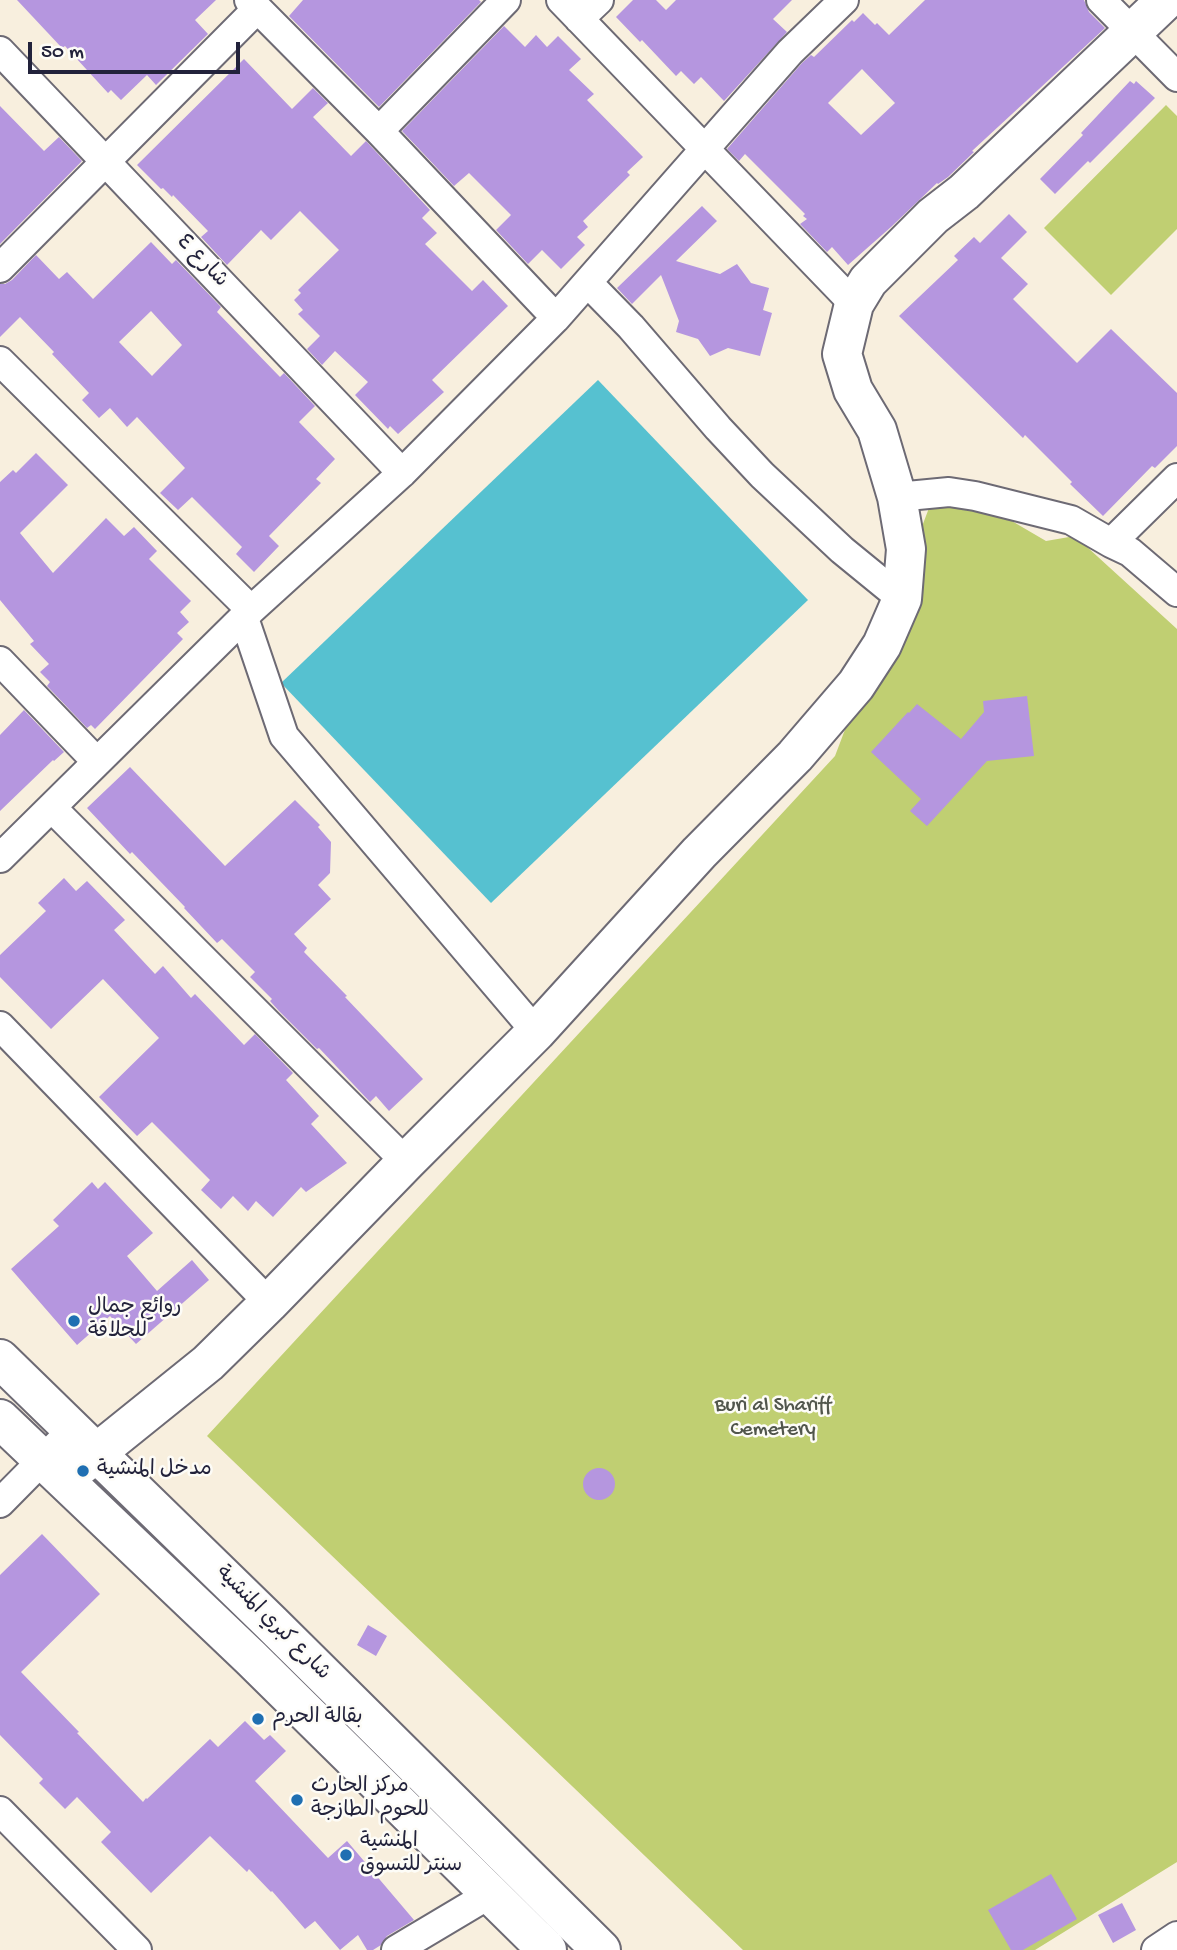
<!DOCTYPE html>
<meta charset="utf-8">
<style>
body{margin:0}
#map{position:relative;width:1177px;height:1950px;overflow:hidden;background:#f8efde;font-family:"Gochi Hand",sans-serif}
canvas{display:block}
.scale{position:absolute;left:28px;top:42px;width:212px;height:32px;box-sizing:border-box;border:4px solid #22223b;border-top:0;padding-left:9px;font-size:21px;line-height:24px;white-space:nowrap;color:#22223b;-webkit-text-stroke:5px #fdfcf7;paint-order:stroke}
</style>
<div id="map">
<canvas width="1177" height="1950"></canvas>
<div class="scale">50 m</div>
</div>
<script>
const ctx = document.querySelector('canvas').getContext('2d');
ctx.lineJoin = 'round';
function fillPath(path, color) { ctx.fillStyle = color; ctx.fill(path, 'evenodd'); }
const shape = rows => new Path2D(rows.map(r => 'M' + r).join(''));
function trace(path, color, width, dash) { ctx.strokeStyle = color; ctx.lineWidth = width; ctx.lineCap = dash ? 'butt' : 'round'; ctx.setLineDash(dash || []); ctx.stroke(path); }
function write(font, color, halo, rows, align = 'center') {
  ctx.font = font + ' "Gochi Hand","Playpen Sans Arabic",sans-serif'; ctx.lineWidth = 5; ctx.setLineDash([]); ctx.textBaseline = 'middle'; ctx.strokeStyle = halo; ctx.fillStyle = color; for (const [text, x, y, turn = 0] of rows) {
    ctx.save(); ctx.translate(x, y); ctx.rotate((+turn || 0) * Math.PI / 180); ctx.textAlign = isNaN(turn) ? turn : align; if (halo) ctx.strokeText(text, 0, 0); ctx.fillText(text, 0, 0); ctx.restore();
  }
}
fillPath(shape([
 [1166,105,1177,116,1177,229,1111,295,1044,228],
 [940,479,1046,541,1075,536,1177,629,1177,1862,1035,1950,743,1950,207,1436,835,756]
]), '#c0cf72');
fillPath(shape([
 [598,380,808,600,491,903,281,683]
]), '#56c1d0');
fillPath(shape([
 [17,0,216,0,195,20,208,34,156,85,147,75,121,100,111,90,108,93,65,46,62,48],
 [303,0,479,0,481,2,379,107,289,16],
 [633,0,656,0,666,10,676,0,792,0,773,19,787,32,724,101,701,77,694,84,681,71,676,76,642,40,640,42,616,17],
 [925,0,1084,0,1089,12,1105,28,972,151,974,152,948,177,938,184,937,183,891,227,848,265,832,247,827,252,800,224,807,219,803,216,805,214,745,154,739,161,727,149,802,63,811,55,814,57,852,20,854,22,863,13,875,25,877,23,889,35],
 [862,69,895,103,861,135,828,103],
 [504,26,525,47,536,35,547,47,558,36,581,59,569,70,594,94,587,100,643,157,627,172,630,175,583,221,588,227,577,237,585,245,561,269,542,250,528,264,496,230,511,215,469,173,454,186,402,131],
 [244,59,292,109,313,88,328,103,313,117,351,156,366,141,430,210,422,218,437,233,425,244,472,291,483,280,508,306,432,380,444,392,398,434,390,426,388,429,355,395,368,382,335,351,322,365,307,349,320,336,298,314,303,310,294,300,301,293,298,290,339,250,300,211,271,240,261,230,227,265,201,237,208,231,173,195,172,197,163,188,161,189,137,165],
 [1130,81,1134,84,1136,81,1155,98,1090,163,1088,161,1055,194,1040,179,1083,135,1081,133],
 [0,106,44,151,59,137,82,161,0,244],
 [702,206,717,221,676,261,720,274,737,264,751,283,769,288,763,310,772,313,760,356,728,348,710,356,698,339,676,332,679,321,661,275,632,304,617,288],
 [1009,214,1027,232,1001,258,1028,284,1013,299,1077,363,1111,329,1177,393,1177,446,1155,468,1152,466,1103,516,1070,484,1072,482,1025,435,1023,438,899,316,958,260,954,256,974,237,980,243],
 [151,242,172,264,176,260,221,307,217,312,280,377,284,373,315,406,299,422,335,459,316,479,321,483,269,536,279,546,254,572,236,554,242,547,192,497,178,510,160,493,185,468,137,417,127,427,110,408,99,418,82,400,89,393,52,354,54,352,20,317,0,337,0,284,5,284,12,280,36,255,59,279,67,272,93,299],
 [151,311,182,345,152,376,119,342],
 [36,453,68,485,20,533,53,573,106,518,124,536,134,527,157,551,149,559,191,601,180,612,189,622,177,633,183,639,95,729,91,725,87,728,47,686,50,682,40,672,49,664,30,644,34,641,0,600,0,482,13,470,16,473],
 [1027,696,1034,756,987,761,927,826,910,811,921,799,871,752,908,712,909,713,917,704,961,739,984,712,983,701],
 [24,710,64,752,54,761,53,760,0,811,0,735],
 [130,767,225,866,295,800,320,825,318,827,331,842,330,873,318,885,331,899,294,934,307,948,304,952,347,996,345,997,423,1079,389,1111,376,1096,370,1102,319,1048,317,1049,279,1011,270,1001,272,999,250,977,255,972,222,939,217,943,184,908,185,907,132,852,130,854,87,808],
 [64,878,76,891,87,881,125,920,114,930,155,974,163,966,191,998,195,994,244,1045,255,1034,293,1073,286,1080,319,1116,311,1124,347,1163,306,1192,301,1187,273,1217,256,1201,248,1211,233,1196,221,1209,201,1190,210,1180,152,1122,137,1136,99,1097,159,1038,103,979,51,1029,0,977,0,955,46,911,38,903],
 [92,1182,98,1189,105,1182,153,1233,127,1256,157,1291,192,1260,209,1280,136,1344,110,1316,77,1345,11,1269,59,1226,53,1220],
 '583 1484a16 16 0 1 1 32 0a16 16 0 1 1-32 0Z',
 [42,1534,100,1594,21,1672,79,1732,77,1733,143,1802,146,1798,147,1799,210,1739,218,1747,245,1721,264,1740,270,1735,286,1751,255,1781,328,1858,347,1841,414,1920,387,1936,381,1945,373,1950,367,1950,358,1935,340,1950,315,1921,305,1929,272,1891,271,1892,249,1869,247,1872,210,1836,151,1893,101,1842,111,1832,77,1797,65,1809,39,1783,43,1779,0,1735,0,1575],
 [368,1625,387,1636,376,1656,357,1645],
 [1051,1874,1077,1919,1023,1950,1011,1950,988,1910],
 [1122,1903,1136,1930,1113,1943,1098,1915]
]), '#b596df');
const minor = shape([
 [249,0,379,131,556,318],
 [561,0,854,304],
 [1101,0,1177,77],
 [579,19,599,0],
 [0,51,402,473],
 [379,131,506,0],
 [0,268,257,9],
 [588,283,631,327,718,428,762,475,842,550,902,599],
 [0,361,251,610],
 [897,497,949,492,975,496,1071,520,1111,543,1130,552,1177,592],
 [1111,543,1177,478],
 [244,618,284,736,536,1032],
 [0,661,97,762],
 [52,808,406,1162],
 [0,858,251,610,402,473,556,318,790,52,844,0],
 [0,1026,269,1303],
 [0,1503,73,1429],
 [0,1811,137,1950],
 [396,1950,490,1894],
 [1156,1950,1177,1936]
]);
const secondary = shape([
 [64,1479,208,1363,269,1303,406,1162,536,1032,699,853,795,756,856,685,882,645,902,599,906,549,897,497,877,430,853,390,842,354,854,304,868,281,933,216,964,192,1166,0]
]);
const primary = shape([
 [0,1359,272,1624,601,1950],
 [0,1419,251,1658,547,1950]
]);
trace(minor, '#6d6a74', 32);
trace(secondary, '#6d6a74', 42);
trace(primary, '#6d6a74', 42);
trace(minor, '#fff', 28);
trace(secondary, '#fff', 38);
trace(primary, '#fff', 38);
for (const [x, y, r, color] of [
 [74,1321,7,"#1f6fb2"],
 [83,1471,7,"#1f6fb2"],
 [258,1719,7,"#1f6fb2"],
 [297,1800,7,"#1f6fb2"],
 [346,1855,7,"#1f6fb2"]
]) { const dot = new Path2D(); dot.arc(x, y, r, 0, 2 * Math.PI); ctx.fillStyle = color; ctx.fill(dot); trace(dot, '#fdfcf7', 2.5); }
write('21px', '#22223b', '#fdfcf7', [
 ["شارع ٤",201,262,46],
 ["شارع كبري المنشية",272,1624,45]
]);
write('21px', '#22223b', '#fdfcf7', [
 ["روائع جمال",88,1309],
 ["للحلاقة",88,1333],
 ["مدخل المنشية",97,1471],
 ["بقالة الحرم",272,1719],
 ["مركز الحارث",311,1788],
 ["للحوم الطازجة",311,1812],
 ["المنشية",360,1843],
 ["سنتر للتسوق",360,1867]
], 'left');
write('21px', '#51564c', '#fdfcf7', [
 ["Buri al Shariff",773,1407],
 ["Cemetery",773,1431]
]);
</script>
